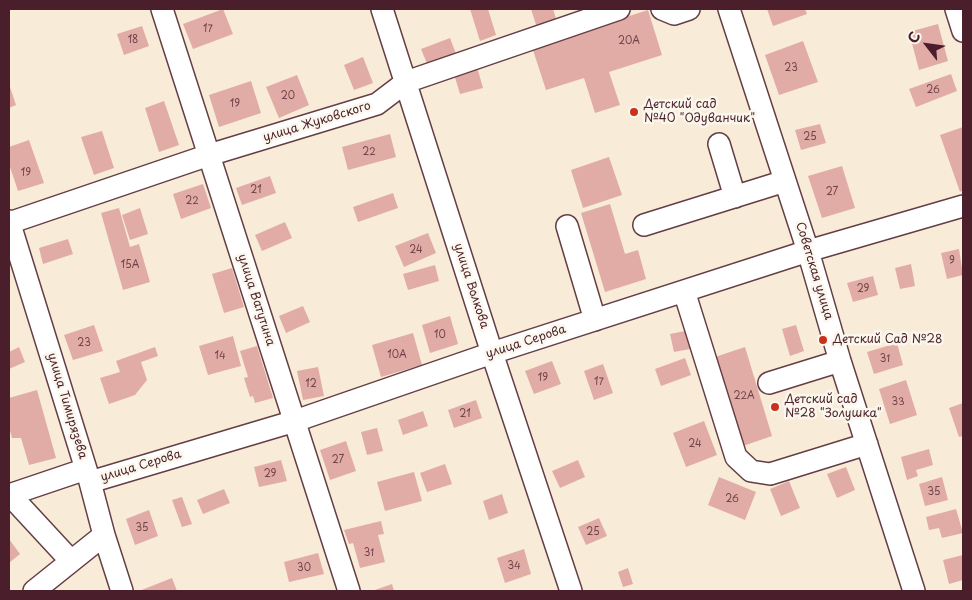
<!DOCTYPE html>
<meta charset="utf-8">
<style>
body{margin:0}
#map{position:relative;width:972px;height:600px;overflow:hidden;background:#f8ebd8;font-family:"Playpen Sans",sans-serif}
canvas{display:block}
.frame{position:absolute;inset:0;border:10px solid #4a1f2b;pointer-events:none}
.north{position:absolute;left:902px;top:20px;width:50px;height:50px;-webkit-text-stroke:4px #fbf7ec;paint-order:stroke;rotate:300deg;font-size:14px;font-weight:700;line-height:20px;text-align:center;color:#4a1f2b}
.north::after{content:'';display:block;margin:auto;width:18px;height:22px;background:#4a1f2b;clip-path:polygon(50% 0,100% 100%,50% 72%,0 100%)}
</style>
<div id="map">
<canvas width="972" height="600"></canvas>
<div class="frame"></div>
<div class="north">С</div>
</div>
<script>
const ctx = document.querySelector('canvas').getContext('2d');
ctx.lineJoin = 'round';
function fillPath(path, color) { ctx.fillStyle = color; ctx.fill(path, 'evenodd'); }
const shape = rows => new Path2D(rows.map(r => 'M' + r).join(''));
function trace(path, color, width, dash) { ctx.strokeStyle = color; ctx.lineWidth = width; ctx.lineCap = dash ? 'butt' : 'round'; ctx.setLineDash(dash || []); ctx.stroke(path); }
function write(font, color, halo, rows, align = 'center') {
  ctx.font = font + ' "Playpen Sans",sans-serif'; ctx.lineWidth = 5; ctx.setLineDash([]); ctx.textBaseline = 'middle'; ctx.strokeStyle = halo; ctx.fillStyle = color; for (const [text, x, y, turn = 0] of rows) {
    ctx.save(); ctx.translate(x, y); ctx.rotate((+turn || 0) * Math.PI / 180); ctx.textAlign = isNaN(turn) ? turn : align; if (halo) ctx.strokeText(text, 0, 0); ctx.fillText(text, 0, 0); ctx.restore();
  }
}
fillPath(shape([
 [223,9,233,34,193,49,183,24],
 [470,9,488,9,496,35,480,41],
 [531,9,553,9,557,22,537,28],
 [767,9,805,9,807,14,773,26],
 [648,10,662,55,609,72,620,105,595,113,584,78,546,90,532,47],
 [938,24,948,61,919,70,909,32],
 [142,26,149,46,124,55,117,34],
 [450,38,456,54,428,66,421,49],
 [803,41,818,82,779,95,765,55],
 [363,57,373,83,354,90,344,65],
 [477,67,483,88,460,94,454,74],
 [951,74,957,91,916,107,909,89],
 [297,75,309,105,279,118,266,87],
 [251,81,261,113,219,127,209,95],
 [9,84,16,105,9,108],
 [164,101,179,145,159,152,145,108],
 [820,124,826,143,801,150,795,130],
 [963,127,963,190,960,192,940,135],
 [102,131,114,168,94,175,81,137],
 [390,134,396,157,348,170,342,147],
 [29,140,44,183,18,191,9,164,9,147],
 [609,157,622,195,583,208,571,170],
 [842,166,855,208,822,218,808,176],
 [270,176,276,193,242,205,236,188],
 [203,184,211,208,181,219,173,194],
 [393,193,398,208,358,222,353,207],
 [610,204,625,254,638,250,646,279,605,292,581,213],
 [119,208,130,247,139,244,150,282,123,290,101,213],
 [140,208,148,234,130,240,122,215],
 [285,222,292,238,262,251,255,235],
 [428,233,436,253,404,267,395,246],
 [68,239,73,254,43,264,39,248],
 [959,249,963,275,947,279,941,253],
 [911,264,915,286,900,289,895,268],
 [435,265,439,281,408,290,403,274],
 [232,268,244,307,224,313,212,274],
 [873,276,878,295,853,302,847,283],
 [303,306,310,322,286,333,279,316],
 [450,316,458,344,430,353,422,325],
 [94,325,103,351,73,360,64,335],
 [796,325,804,351,790,356,782,329],
 [685,331,690,349,674,352,670,334],
 [413,333,422,365,381,377,372,345],
 [233,336,241,366,208,375,199,346],
 [897,343,903,365,874,374,867,352],
 [257,346,273,398,255,403,253,396,250,397,244,378,248,377,240,351],
 [19,347,25,362,9,369,9,352],
 [155,347,158,356,141,362,147,380,135,395,109,404,100,378,120,372,116,361],
 [745,347,772,436,743,446,715,357],
 [685,358,691,375,661,386,655,369],
 [552,361,561,384,534,394,525,371],
 [603,364,613,393,594,400,584,371],
 [318,367,324,396,303,400,297,371],
 [906,380,917,415,890,424,879,389],
 [37,390,56,458,29,465,21,438,12,438,9,427,9,398],
 [476,400,482,418,454,428,448,410],
 [963,403,963,436,959,437,949,408],
 [423,411,428,426,403,435,398,420],
 [704,421,717,455,686,467,673,433],
 [377,428,383,451,367,455,361,432],
 [346,441,356,471,330,480,320,450],
 [929,449,933,465,916,470,918,476,907,480,901,457],
 [281,460,287,481,259,487,254,467],
 [578,460,585,477,560,488,552,471],
 [445,464,452,484,427,492,420,473],
 [846,467,855,490,837,498,827,474],
 [414,472,422,501,385,511,377,482],
 [719,477,756,492,745,520,708,505],
 [942,477,948,500,925,506,919,484],
 [789,481,800,508,781,516,770,489],
 [224,489,230,503,203,514,197,500],
 [502,494,508,513,489,520,483,501],
 [182,497,192,524,182,527,172,500],
 [956,509,963,533,942,538,939,528,929,530,926,517],
 [149,510,158,536,135,545,126,519],
 [599,518,607,536,586,545,578,527],
 [381,521,384,534,378,535,385,562,360,568,353,543,349,544,344,530],
 [9,539,20,554,9,563],
 [524,549,531,574,505,583,497,558],
 [318,553,324,574,289,582,284,562],
 [963,555,963,580,949,584,943,560],
 [628,568,633,584,623,587,618,572],
 [172,578,177,591,139,591],
 [392,584,394,591,372,591]
]), '#e2aca6');
const minor = shape([
 [162,9,349,591],
 [382,9,492,353,571,591],
 [662,9,674,14,689,9],
 [729,9,808,251,840,361,914,591],
 [956,9,963,31],
 [719,144,735,197],
 [9,221,90,482,104,535,122,591],
 [9,223,209,155,377,104,406,82,619,9],
 [644,225,785,181],
 [567,226,595,320],
 [684,291,736,457,751,471,770,474,867,444],
 [769,383,840,361],
 [90,482,295,421,492,353,808,251,963,206],
 [9,494,71,561],
 [9,495,86,469],
 [34,591,104,535]
]);
trace(minor, '#643e45', 24);
trace(minor, '#fff', 21);
for (const [x, y, r, color] of [
 [634,112,5,"#c8321e"],
 [823,340,5,"#c8321e"],
 [775,407,5,"#c8321e"]
]) { const dot = new Path2D(); dot.arc(x, y, r, 0, 2 * Math.PI); ctx.fillStyle = color; ctx.fill(dot); trace(dot, '#fbf7ec', 2); }
write('10px', '#70424a', null, [
 ["17",208,29],
 ["18",133,40],
 ["20А",629,41],
 ["23",791,68],
 ["26",933,90],
 ["20",288,96],
 ["19",235,104],
 ["25",810,137],
 ["22",369,152],
 ["19",26,173],
 ["21",256,190],
 ["27",832,192],
 ["22",192,201],
 ["24",416,250],
 ["9",952,261],
 ["15А",130,265],
 ["29",863,289],
 ["10",440,335],
 ["23",84,343],
 ["10А",397,355],
 ["14",220,356],
 ["31",885,359],
 ["19",543,378],
 ["17",599,382],
 ["12",311,384],
 ["22А",744,396],
 ["33",898,402],
 ["21",465,414],
 ["24",695,444],
 ["27",338,460],
 ["29",270,474],
 ["35",934,492],
 ["26",732,499],
 ["35",142,528],
 ["25",593,532],
 ["31",369,553],
 ["34",514,566],
 ["30",304,568]
]);
write('12px', '#4a1f2b', '#fbf7ec', [
 ["Детский сад",644,105],
 ["№40 \"Одуванчик\"",644,119],
 ["Детский Сад №28",833,340],
 ["Детский сад",785,400],
 ["№28 \"Золушка\"",785,414]
], 'left');
write('12px', '#4a1f2b', '#fbf7ec', [
 ["улица Жуковского",317,122,-17],
 ["Советская улица",814,271,73],
 ["улица Волкова",471,286,72],
 ["улица Ватутина",256,300,72],
 ["улица Серова",526,342,-18],
 ["улица Тимирязева",67,406,73],
 ["улица Серова",141,466,-17]
]);
</script>
